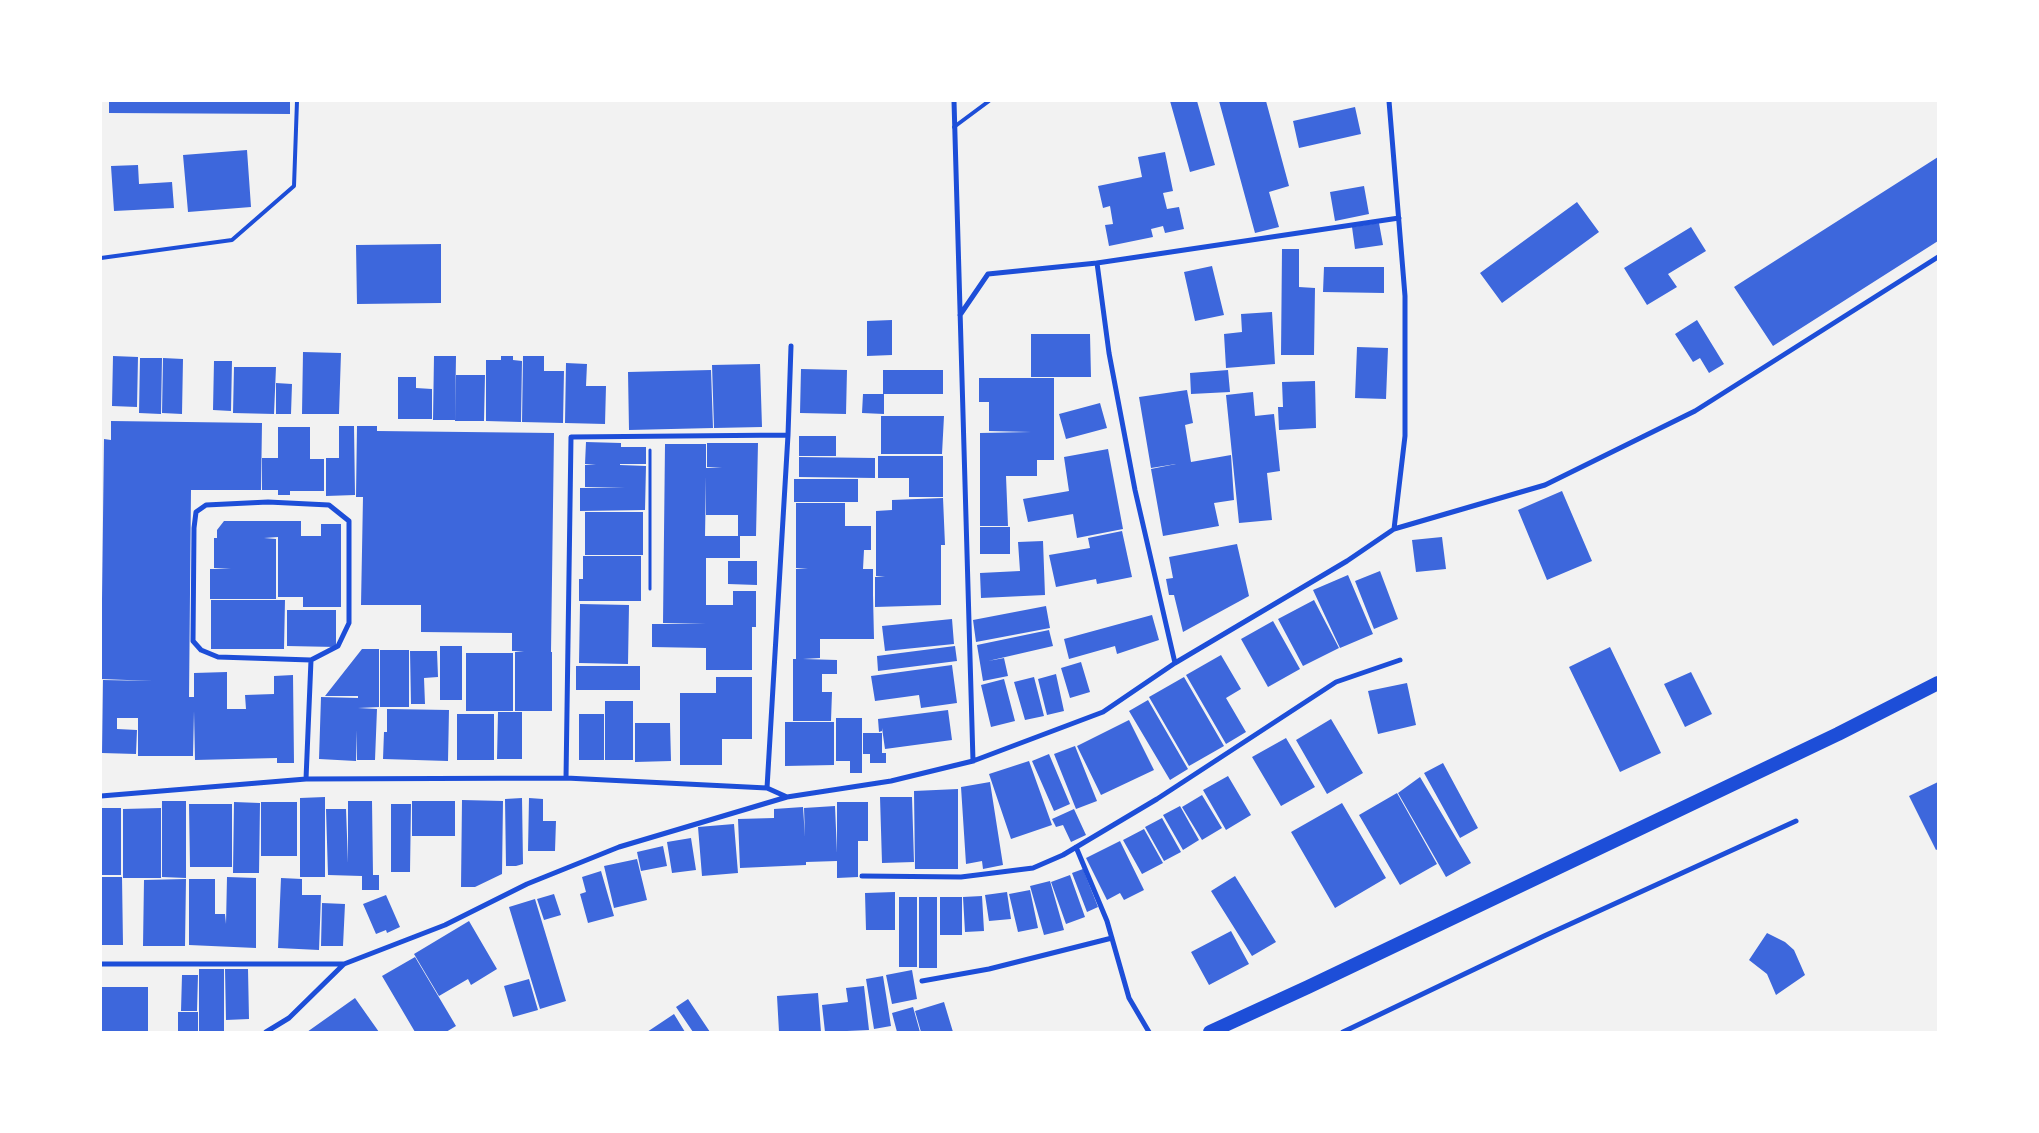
<!DOCTYPE html>
<style>
body{margin:0}
#map{position:relative;width:2039px;height:1133px;overflow:hidden;background:#f2f2f2;font-family:Georgia,serif}
canvas{display:block}
.frame{position:absolute;inset:0;border:102px solid #fff;pointer-events:none}
</style>
<div id="map">
<canvas width="2039" height="1133"></canvas>
<div class="frame"></div>
</div>
<script>
const ctx = document.querySelector('canvas').getContext('2d');
ctx.lineJoin = 'round';
function fillPath(path, color) { ctx.fillStyle = color; ctx.fill(path, 'evenodd'); }
const shape = rows => new Path2D(rows.map(r => 'M' + r).join(''));
function trace(path, color, width, dash) { ctx.strokeStyle = color; ctx.lineWidth = width; ctx.lineCap = dash ? 'butt' : 'round'; ctx.setLineDash(dash || []); ctx.stroke(path); }
fillPath(shape([
 [109,101,290,101,290,114,109,113],
 [1170,101,1197,101,1215,165,1190,172],
 [1219,101,1266,101,1289,186,1269,192,1279,227,1255,233],
 [1355,107,1361,134,1299,148,1293,121],
 [247,150,251,207,188,212,183,155],
 [1165,152,1173,191,1163,193,1167,209,1179,207,1184,229,1165,233,1163,226,1151,229,1153,237,1109,246,1105,225,1113,224,1110,206,1103,208,1098,186,1142,177,1138,157],
 [1938,157,1938,241,1773,346,1734,287],
 [138,165,139,184,172,182,174,208,114,211,111,166],
 [1364,186,1369,214,1335,221,1330,192],
 [1577,202,1599,232,1502,303,1480,273],
 [1379,223,1383,245,1355,249,1352,227],
 [1691,227,1706,251,1668,274,1677,287,1647,305,1624,268],
 [441,244,441,303,357,304,356,245],
 [1282,249,1299,249,1299,287,1315,288,1314,355,1281,355],
 [1212,266,1224,315,1195,321,1184,272],
 [1324,267,1384,267,1384,293,1323,292],
 [1272,312,1275,364,1226,368,1224,334,1242,332,1241,314],
 [892,320,892,355,867,356,867,321],
 [1697,320,1724,364,1709,373,1700,358,1693,362,1675,334],
 [1031,334,1090,334,1091,377,1031,377],
 [1357,347,1388,348,1386,399,1355,398],
 [303,352,341,353,339,414,302,414],
 [113,356,138,357,137,407,112,406],
 [434,356,456,356,455,420,433,420],
 [501,356,513,356,513,360,522,361,521,422,486,421,486,360,501,360],
 [523,356,544,356,544,371,564,371,563,423,522,422],
 [140,358,162,358,161,414,139,413],
 [163,358,183,359,182,414,162,413],
 [214,361,232,361,231,411,213,410],
 [566,363,587,364,586,386,606,386,605,424,565,423],
 [760,364,762,427,714,428,712,365],
 [234,367,276,367,274,414,233,413],
 [801,369,847,370,846,414,800,413],
 [711,370,713,428,629,430,628,372],
 [883,370,943,370,943,394,884,394,884,414,862,413,863,394,883,394],
 [1228,370,1230,392,1191,394,1190,373],
 [456,375,485,375,484,421,455,421],
 [398,377,416,377,416,388,432,389,432,419,398,419],
 [979,378,1054,378,1054,460,1037,460,1037,476,1006,476,1008,526,980,526,980,433,1031,432,989,431,989,402,979,402],
 [1315,381,1316,428,1279,430,1278,407,1283,407,1282,382],
 [276,383,292,384,291,414,276,414],
 [1187,390,1193,423,1185,425,1191,462,1231,455,1234,500,1214,503,1219,526,1163,536,1151,469,1176,464,1151,468,1139,397],
 [1253,392,1255,416,1274,414,1280,471,1267,473,1272,520,1239,523,1226,395],
 [1100,403,1107,428,1066,439,1059,414],
 [881,416,944,416,942,454,881,454],
 [111,421,262,423,261,490,191,490,189,697,194,697,194,673,227,672,227,709,246,709,245,695,274,694,274,676,293,675,294,763,277,763,277,758,195,760,194,711,193,756,138,756,138,718,117,718,117,729,137,730,136,754,102,753,103,680,153,681,101,679,104,439,111,440],
 [339,426,354,426,355,495,326,496,326,458,339,458],
 [357,426,377,426,377,431,554,433,551,652,552,652,552,711,515,711,515,652,524,651,512,651,512,633,421,632,421,605,361,605,363,497,356,497],
 [278,427,310,427,310,459,324,459,324,491,290,491,290,495,278,495,278,490,262,490,262,458,278,458],
 [799,436,836,436,836,456,799,456],
 [586,442,621,443,621,447,646,447,646,464,620,464,620,465,646,466,645,510,580,511,580,488,625,488,585,487,585,465,596,465,585,464],
 [707,443,758,443,756,536,740,536,740,558,706,558,706,605,733,605,733,591,756,591,756,627,752,627,752,670,706,670,706,648,652,647,652,624,706,624,663,623,665,444,706,444,706,468,722,468,707,467],
 [706,476,706,515,738,515,738,536,705,536],
 [1108,449,1123,529,1077,538,1073,514,1028,522,1023,499,1069,491,1064,457],
 [878,456,943,456,943,497,909,497,909,478,878,478],
 [799,457,875,458,875,478,799,477],
 [794,479,858,479,858,502,794,502],
 [1562,491,1592,561,1547,580,1518,510],
 [943,498,945,545,941,545,941,605,875,607,875,577,885,577,876,576,876,511,892,510,892,500],
 [796,503,845,503,845,526,871,526,871,550,864,550,863,569,873,569,873,595,854,596,873,595,874,639,820,639,820,658,803,659,837,660,837,674,822,674,822,692,832,692,831,721,793,721,793,701,804,701,793,701,793,659,796,659,796,569,808,569,796,568],
 [585,512,643,512,643,555,585,555],
 [224,521,301,521,301,536,321,536,321,524,341,524,341,607,303,607,303,597,278,597,278,537,264,538,276,539,276,599,210,599,210,569,231,569,214,568,214,538,217,538,217,530],
 [980,527,1010,527,1010,554,980,554],
 [1122,531,1132,577,1097,584,1096,579,1056,587,1049,555,1090,548,1088,538],
 [1442,537,1446,569,1416,572,1412,540],
 [1043,541,1045,595,981,598,980,573,1020,571,1018,542],
 [1237,544,1249,596,1183,632,1174,595,1169,595,1166,579,1173,578,1169,557],
 [583,556,641,556,641,601,579,601,579,579,583,579],
 [728,561,757,561,757,585,728,584],
 [1380,571,1398,619,1374,629,1355,581],
 [1348,575,1373,634,1340,648,1313,590],
 [211,600,285,600,284,649,211,649],
 [1314,600,1339,648,1303,666,1278,619],
 [580,604,629,605,628,664,579,663],
 [1046,606,1050,628,976,642,973,620],
 [287,610,336,610,336,647,287,646],
 [1152,615,1159,640,1117,654,1115,646,1069,659,1064,639],
 [952,619,954,644,885,651,882,626],
 [1273,621,1300,669,1268,687,1241,639],
 [1049,630,1053,646,988,661,1004,658,1008,676,983,681,977,645],
 [440,646,462,646,462,700,440,700],
 [955,646,957,661,878,671,877,656],
 [1610,647,1661,753,1620,772,1569,667],
 [362,649,379,649,379,707,358,708,377,709,375,760,357,760,357,730,356,761,319,759,321,697,358,698,358,696,325,696],
 [380,650,409,650,409,707,380,707],
 [410,651,437,651,438,677,424,678,425,704,411,704],
 [466,653,513,653,513,711,466,711],
 [1221,655,1241,689,1226,698,1246,732,1226,744,1186,675],
 [1081,662,1090,692,1070,698,1061,668],
 [952,665,957,703,921,708,919,695,875,701,871,676],
 [576,666,640,666,640,690,576,690],
 [1691,672,1712,714,1685,727,1664,684],
 [1056,674,1064,711,1047,715,1038,679],
 [716,677,752,677,752,739,722,739,722,765,680,765,680,693,716,693],
 [1034,677,1044,716,1025,720,1014,682],
 [1184,677,1224,746,1189,766,1149,697],
 [1004,679,1015,721,991,727,981,685],
 [1407,683,1416,725,1378,734,1368,691],
 [1148,700,1188,769,1170,780,1129,711],
 [605,701,633,701,633,760,605,760],
 [387,709,449,710,448,761,383,759,384,732,387,732],
 [948,710,952,740,885,749,882,728,882,731,879,732,878,719],
 [498,712,522,712,522,759,497,759],
 [457,714,494,714,494,760,457,760],
 [579,714,604,714,604,760,579,760],
 [836,718,862,718,862,773,850,773,850,761,836,761],
 [1331,719,1363,773,1327,794,1296,740],
 [1129,720,1154,770,1101,795,1077,746],
 [785,722,834,722,834,765,785,766],
 [635,723,670,723,671,761,635,762],
 [863,733,882,733,882,753,886,753,886,763,870,763,870,754,863,754],
 [1286,738,1315,787,1281,806,1252,757],
 [1075,746,1097,801,1076,809,1054,754],
 [1049,754,1070,804,1054,811,1032,761],
 [1029,761,1052,825,1011,839,989,774],
 [1443,763,1478,828,1460,838,1424,773],
 [1228,776,1251,815,1226,830,1203,790],
 [1420,777,1471,863,1446,877,1398,793],
 [990,782,1003,865,983,869,982,861,966,864,961,787],
 [1938,782,1938,849,1936,850,1909,796],
 [958,789,958,869,915,869,914,791],
 [1397,793,1437,864,1400,885,1359,815],
 [1202,795,1222,828,1202,840,1182,807],
 [325,797,325,877,300,877,300,798],
 [880,797,912,797,914,862,882,863],
 [522,798,523,864,516,866,506,866,505,799],
 [529,798,543,799,543,821,556,821,555,851,528,851],
 [462,800,503,801,502,874,475,887,461,887],
 [162,801,186,801,186,878,162,877],
 [348,801,372,801,373,875,379,875,379,890,362,890,362,876,328,875,326,809,346,809,348,863],
 [412,801,455,801,455,836,412,836],
 [234,802,260,803,259,873,233,873],
 [261,802,297,802,297,856,261,856],
 [837,802,868,802,868,841,858,841,858,877,837,878,837,861,806,862,806,865,740,868,738,819,774,818,774,809,803,807,805,837,804,808,835,806,837,853],
 [1342,803,1386,878,1335,908,1291,832],
 [189,804,232,804,232,867,190,867],
 [391,804,411,804,410,872,391,872],
 [1180,806,1199,840,1183,850,1163,815],
 [101,808,121,808,121,875,101,875],
 [161,808,161,878,123,878,123,809],
 [1074,809,1086,835,1071,842,1063,825,1056,827,1052,819],
 [1162,818,1181,852,1164,861,1145,827],
 [734,824,738,873,702,876,698,827],
 [1144,829,1163,863,1142,874,1123,840],
 [691,838,696,870,672,873,667,842],
 [1120,841,1144,890,1124,900,1120,893,1107,900,1086,858],
 [663,846,667,866,641,871,637,852],
 [637,859,647,900,614,908,604,866],
 [1083,869,1098,907,1087,912,1072,873],
 [601,871,614,916,588,923,580,894,586,892,582,877],
 [1070,875,1085,917,1066,924,1051,882],
 [1235,876,1276,942,1252,956,1211,891],
 [101,877,122,877,123,945,101,945],
 [227,877,256,878,256,948,189,945,189,879,215,879,215,914,225,914,226,924],
 [281,878,302,879,302,895,321,895,319,950,278,948],
 [186,879,185,946,143,946,144,880],
 [1050,881,1064,930,1044,935,1030,886],
 [1030,890,1038,928,1018,932,1009,894],
 [895,892,895,930,866,930,865,893],
 [1007,892,1011,919,989,921,985,895],
 [554,894,561,915,544,920,537,899],
 [386,895,400,927,387,933,386,930,376,934,363,904],
 [982,896,984,931,965,932,963,897],
 [899,897,917,897,917,967,899,967],
 [919,897,937,897,937,968,919,968],
 [940,897,962,897,962,935,940,935],
 [535,899,566,1001,540,1009,509,907],
 [322,903,345,904,343,946,321,946],
 [469,921,497,969,471,985,468,979,439,996,414,954],
 [1231,931,1249,964,1209,985,1191,952],
 [1767,933,1785,942,1794,950,1805,975,1776,995,1767,974,1749,960],
 [415,957,456,1026,446,1032,415,1032,382,976],
 [199,969,224,969,224,1032,199,1032],
 [225,969,248,969,249,1019,226,1020],
 [912,970,917,999,892,1004,886,975],
 [182,975,198,975,197,1011,181,1011],
 [883,976,891,1026,874,1029,866,979],
 [529,979,538,1010,513,1017,504,986],
 [864,986,869,1030,825,1032,822,1005,848,1002,846,988],
 [101,987,148,987,148,1031,101,1031],
 [818,993,821,1032,779,1032,777,996],
 [355,998,379,1032,307,1032],
 [688,999,710,1032,693,1032,676,1007],
 [944,1002,953,1032,921,1032,915,1011],
 [913,1007,920,1032,897,1032,892,1013],
 [178,1012,198,1012,198,1032,178,1032],
 [674,1014,685,1032,647,1032]
]), '#3d67dc');
trace(shape([
 [650,589,650,450]
]), '#1d4ed8', 3);
trace(shape([
 [954,127,989,101],
 [101,258,232,240,294,186,297,101]
]), '#1d4ed8', 4);
trace(shape([
 [954,101,973,761],
 [1389,101,1405,296,1405,436,1394,529],
 [1097,263,1399,218],
 [960,315,988,274,1097,263,1109,353,1135,490,1175,663],
 [268,502,329,505,349,521,349,623,338,646,311,660,218,657,201,650,193,641,194,528,196,512,206,505,268,502],
 [566,778,571,437,788,435],
 [306,779,311,660],
 [767,788,788,435,791,346],
 [101,796,306,779,566,778,767,788,787,797],
 [1076,847,1107,921,1129,998,1149,1032],
 [862,876,961,877,1033,868,1063,855,1157,799,1336,682,1400,660],
 [101,964,344,964],
 [922,981,989,969,1112,938],
 [266,1032,289,1018,344,964,445,925,527,884,619,847,787,797,891,781,973,761,1103,712,1175,663,1347,561,1394,529,1545,485,1695,411,1938,257],
 [1343,1032,1544,936,1796,821]
]), '#1d4ed8', 5);
trace(shape([
 [1210,1032,1308,987,1838,734,1938,683]
]), '#1d4ed8', 14);
</script>
